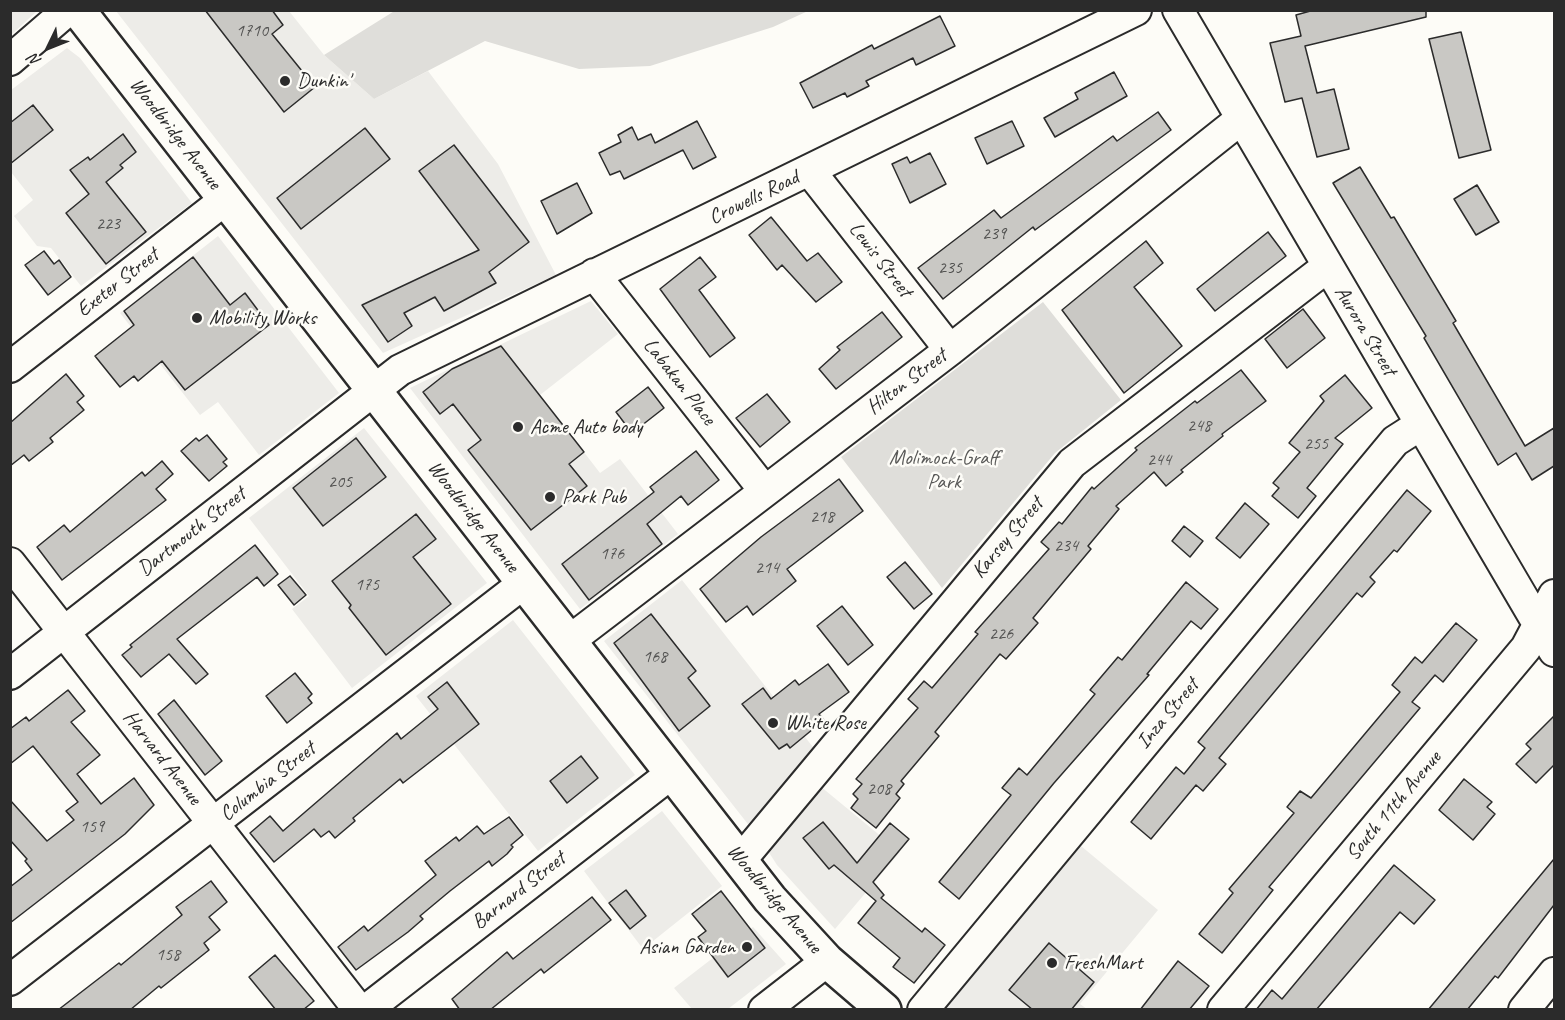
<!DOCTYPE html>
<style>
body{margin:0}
#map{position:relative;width:1565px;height:1020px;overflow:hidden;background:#fdfcf7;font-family:Caveat,sans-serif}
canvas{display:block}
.frame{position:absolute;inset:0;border:12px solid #2b2b2b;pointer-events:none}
.north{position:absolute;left:18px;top:18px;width:60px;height:60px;-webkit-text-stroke:4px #fdfcf7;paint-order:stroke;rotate:227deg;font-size:16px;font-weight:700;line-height:24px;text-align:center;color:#2b2b2b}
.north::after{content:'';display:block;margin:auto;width:21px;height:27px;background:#2b2b2b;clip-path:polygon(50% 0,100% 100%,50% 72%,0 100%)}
</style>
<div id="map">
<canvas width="1565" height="1020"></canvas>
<div class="frame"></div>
<div class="north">N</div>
</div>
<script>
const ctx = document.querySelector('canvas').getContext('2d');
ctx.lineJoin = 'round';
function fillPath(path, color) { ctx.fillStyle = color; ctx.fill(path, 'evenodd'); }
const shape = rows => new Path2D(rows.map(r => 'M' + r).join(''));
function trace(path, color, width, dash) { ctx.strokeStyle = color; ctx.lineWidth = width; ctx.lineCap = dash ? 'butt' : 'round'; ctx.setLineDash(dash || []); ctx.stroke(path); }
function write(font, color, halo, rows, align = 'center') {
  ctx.font = font + ' Caveat,sans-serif'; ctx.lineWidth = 5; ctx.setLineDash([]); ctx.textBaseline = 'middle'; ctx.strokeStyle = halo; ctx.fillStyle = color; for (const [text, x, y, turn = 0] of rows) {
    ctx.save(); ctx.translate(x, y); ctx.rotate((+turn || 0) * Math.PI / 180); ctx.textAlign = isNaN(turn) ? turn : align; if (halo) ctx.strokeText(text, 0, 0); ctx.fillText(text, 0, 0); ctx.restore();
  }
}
fillPath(shape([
 [11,10,36,11,36,12,11,35],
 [116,11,289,11,324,55,374,99,428,71,498,164,556,275,383,353],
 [67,48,80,58,192,203,81,286,51,248,37,246,14,216,33,200,11,172,11,90],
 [218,236,339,393,259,455,218,402,200,415,120,313],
 [591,301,618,334,540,395,600,473,620,459,678,534,580,609,410,388],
 [364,428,487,583,352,688,292,609,309,596,249,518],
 [682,580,816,751,751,828,604,641],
 [513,620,635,775,538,851,416,696],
 [820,786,900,852,835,929,777,865,768,851],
 [662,811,722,886,643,949,584,871],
 [1081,846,1158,910,1080,1004,1087,1009,945,1010],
 [753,927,786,964,728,1009,692,1009,674,988]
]), '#edece8');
fillPath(shape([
 [396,10,808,10,808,11,773,27,650,66,579,69,485,41,374,99,324,55],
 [1043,302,1121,400,1055,453,942,588,841,457]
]), '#dfdeda');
const building = shape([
 [205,10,272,10,283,25,272,34,315,87,284,112,205,10],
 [1314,10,1426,10,1426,17,1305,46,1317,93,1334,89,1349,149,1317,157,1302,98,1285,102,1270,43,1301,36,1296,15,1314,10],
 [940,16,955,46,916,65,913,58,866,81,869,86,847,97,845,93,813,108,800,83,872,45,874,49,940,16],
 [1461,32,1491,150,1459,158,1429,39,1461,32],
 [1114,72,1127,96,1055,137,1044,118,1078,99,1075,93,1114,72],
 [33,105,53,130,10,164,10,123,33,105],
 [1158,112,1171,130,1035,230,1033,227,943,299,918,268,994,210,1001,218,1113,136,1117,141,1158,112],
 [697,121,716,157,693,169,683,150,624,179,620,171,610,175,599,153,621,142,618,135,632,127,638,140,651,134,655,143,697,121],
 [1012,121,1024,146,987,164,975,138,1012,121],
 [365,128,390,159,301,229,277,198,365,128],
 [123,134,136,152,120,165,123,168,106,182,146,232,106,264,66,213,89,194,70,170,88,157,90,160,123,134],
 [454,145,529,242,489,272,496,283,444,311,435,297,404,313,412,326,388,342,362,305,479,250,419,171,454,145],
 [930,153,946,184,910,203,892,164,907,157,910,163,930,153],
 [1360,167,1391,218,1394,217,1456,321,1453,323,1525,446,1554,428,1554,466,1532,480,1516,453,1498,465,1424,338,1426,336,1333,183,1360,167],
 [577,183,592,213,557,234,541,201,577,183],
 [1477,185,1499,222,1476,235,1454,199,1477,185],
 [771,217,807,261,818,253,842,282,816,302,782,265,777,270,749,235,771,217],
 [1268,232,1286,256,1215,311,1197,289,1268,232],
 [1146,241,1163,263,1134,287,1182,346,1124,393,1062,310,1146,241],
 [44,251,54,264,59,260,71,277,48,295,25,265,44,251],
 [193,257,230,305,245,293,269,325,185,390,162,361,138,381,134,376,120,387,95,356,134,325,124,311,193,257],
 [700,257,716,277,699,290,735,338,710,357,660,289,700,257],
 [1303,309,1325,338,1287,368,1265,339,1303,309],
 [882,312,902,337,836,389,819,369,840,350,837,347,882,312],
 [501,346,584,452,569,464,587,486,531,530,468,450,481,440,453,404,440,414,423,392,452,369,501,346],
 [1241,370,1266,401,1222,434,1223,436,1181,470,1183,472,1166,486,1154,472,1116,506,1119,509,1088,546,1091,549,1033,618,1038,623,1006,659,1000,654,935,732,939,736,901,781,904,784,896,794,900,798,876,828,851,808,858,799,853,794,862,784,856,779,918,708,908,699,924,681,932,688,978,634,975,632,1049,549,1041,542,1059,522,1062,524,1092,487,1094,489,1137,450,1135,448,1195,401,1197,403,1241,370],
 [66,374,84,396,77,402,84,410,50,438,53,442,29,461,24,455,10,466,10,423,66,374],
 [1345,375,1372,408,1335,438,1343,444,1307,488,1316,496,1298,518,1272,496,1279,488,1273,483,1300,452,1289,443,1324,401,1320,396,1345,375],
 [648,387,664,408,632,433,616,412,648,387],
 [767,394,790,422,760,447,736,418,767,394],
 [207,435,227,459,223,462,227,466,209,481,181,451,196,438,199,441,207,435],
 [356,438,386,477,323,526,293,488,356,438],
 [696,451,719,480,688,505,681,496,647,524,662,544,589,600,562,564,654,492,650,487,696,451],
 [162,461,173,474,156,489,166,500,62,580,37,547,64,525,70,532,142,472,145,476,162,461],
 [839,479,863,511,787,569,796,581,753,615,747,606,726,622,700,589,761,537,839,479],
 [1407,490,1431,511,1397,552,1394,550,1370,577,1375,582,1362,597,1357,593,1219,758,1226,764,1203,791,1196,785,1151,839,1131,822,1176,767,1184,774,1205,748,1198,742,1407,490],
 [1245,503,1269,524,1240,558,1216,538,1245,503],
 [416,514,436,539,413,557,451,604,386,655,349,608,351,605,332,581,416,514],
 [1184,526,1203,541,1190,557,1172,541,1184,526],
 [255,545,278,574,264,586,257,577,177,639,208,674,196,684,169,654,141,677,122,655,132,647,130,645,255,545],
 [905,562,932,594,914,609,887,577,905,562],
 [290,576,306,595,294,605,278,585,290,576],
 [1186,582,1218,609,1201,629,1191,621,1147,674,1149,675,1054,783,959,899,939,882,1011,795,1002,788,1019,768,1027,775,1095,694,1090,690,1118,657,1122,660,1186,582],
 [842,606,873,645,848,665,817,626,842,606],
 [651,614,696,671,688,678,710,706,679,731,614,643,651,614],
 [1456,623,1477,640,1443,682,1435,675,1412,702,1420,708,1269,887,1273,890,1222,953,1199,934,1233,893,1229,889,1294,813,1287,807,1300,791,1311,798,1400,692,1392,685,1415,657,1422,663,1456,623],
 [828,664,849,692,819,714,824,720,790,748,787,744,779,749,742,704,763,688,771,699,795,680,799,685,828,664],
 [295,673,312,694,308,698,312,703,287,723,266,696,295,673],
 [447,682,479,724,403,783,400,779,353,818,355,821,335,838,329,831,321,837,314,829,274,862,250,833,270,816,283,831,397,733,401,739,438,709,428,697,447,682],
 [68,690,85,711,71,722,100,755,77,774,101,804,134,778,154,805,125,834,10,923,10,887,32,870,25,861,27,859,10,840,10,800,47,841,74,820,66,811,78,802,33,746,10,764,10,729,26,717,29,721,68,690],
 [174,700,222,761,205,775,158,714,174,700],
 [1554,716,1554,765,1536,783,1516,764,1531,749,1526,744,1554,716],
 [581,756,598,778,567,803,550,781,581,756],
 [1464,779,1492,802,1487,807,1495,814,1473,840,1439,810,1464,779],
 [509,817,523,835,511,845,513,847,507,854,492,866,489,861,450,891,420,916,423,919,408,932,356,970,338,947,364,926,368,931,436,875,425,861,456,837,459,841,477,826,484,834,509,817],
 [823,822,857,863,890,823,909,839,873,882,884,895,881,898,922,932,925,928,945,945,914,983,893,967,900,958,858,923,876,901,834,865,829,869,803,838,823,822],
 [1554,859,1554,905,1498,978,1495,976,1467,1010,1428,1010,1554,859],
 [1394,865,1435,900,1414,924,1400,912,1316,1010,1256,1010,1272,990,1282,999,1394,865],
 [211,881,227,902,209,917,220,930,204,943,209,950,161,988,159,986,130,1010,58,1010,119,963,121,965,182,915,176,907,211,881],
 [626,890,646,916,630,929,609,903,626,890],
 [721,891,765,948,728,977,698,937,706,931,692,914,721,891],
 [592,897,611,920,544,973,541,969,490,1010,460,1010,452,999,507,952,513,959,592,897],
 [1049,943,1094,982,1071,1010,1033,1010,1009,990,1049,943],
 [275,955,314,1001,303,1010,276,1010,249,977,275,955],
 [1178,961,1209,986,1189,1010,1140,1010,1178,961]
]);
fillPath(building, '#c9c8c4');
trace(building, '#2b2b2b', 1.5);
const minor = shape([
 [1178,10,1554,651],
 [10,60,68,10],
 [810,171,950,350],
 [594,274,764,490],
 [10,367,226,199],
 [10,563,359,1010],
 [569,641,950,350,1241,119],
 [10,674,400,370,1136,10],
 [740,861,1072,463,1327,267],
 [10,980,524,583],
 [366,1010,672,773],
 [764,1010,827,961],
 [923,1010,1395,441,1420,425],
 [1223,1010,1526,648,1554,595],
 [1524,1010,1554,973]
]);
const major = shape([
 [78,10,770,899,827,961,884,1010]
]);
trace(minor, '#2b2b2b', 34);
trace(major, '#2b2b2b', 38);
trace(minor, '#fdfcf7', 30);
trace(major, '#fdfcf7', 33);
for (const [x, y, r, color] of [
 [285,81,6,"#2b2b2b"],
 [197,318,6,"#2b2b2b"],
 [518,427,6,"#2b2b2b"],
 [550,497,6,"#2b2b2b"],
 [773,723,6,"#2b2b2b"],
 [747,947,6,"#2b2b2b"],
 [1052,963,6,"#2b2b2b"]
]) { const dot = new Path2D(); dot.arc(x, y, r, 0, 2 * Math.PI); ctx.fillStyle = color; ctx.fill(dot); trace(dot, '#fdfcf7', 2); }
write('18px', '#525251', null, [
 ["1710",252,31],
 ["223",108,224],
 ["239",994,234],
 ["235",950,268],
 ["248",1199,426],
 ["255",1316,444],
 ["244",1159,460],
 ["205",340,482],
 ["218",822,517],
 ["234",1066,546],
 ["176",612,554],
 ["214",767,568],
 ["175",367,585],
 ["226",1001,634],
 ["168",655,657],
 ["208",879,789],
 ["159",92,827],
 ["158",168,955]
]);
write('21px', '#2b2b2b', '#fdfcf7', [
 ["Dunkin'",297,81],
 ["Mobility Works",209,318],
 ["Acme Auto body",530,427],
 ["Park Pub",562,497],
 ["White Rose",785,723],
 ["Asian Garden",735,947,"right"],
 ["FreshMart",1064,963]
], 'left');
write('21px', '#2b2b2b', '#fdfcf7', [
 ["Woodbridge Avenue",175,134,52],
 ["Crowells Road",754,198,-26],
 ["Lewis Street",880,260,52],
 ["Exeter Street",118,283,-38],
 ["Aurora Street",1365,331,59],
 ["Labakan Place",679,382,52],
 ["Hilton Street",907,382,-37],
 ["Woodbridge Avenue",473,517,52],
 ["Dartmouth Street",192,532,-38],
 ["Karsey Street",1008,538,-50],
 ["Inza Street",1168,714,-50],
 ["Harvard Avenue",162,758,52],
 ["Columbia Street",268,782,-38],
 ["South 11th Avenue",1394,806,-50],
 ["Barnard Street",519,891,-38],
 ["Woodbridge Avenue",774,899,50]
]);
write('21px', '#585857', '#fdfcf7', [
 ["Molimock-Graff",944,458],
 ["Park",944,482]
]);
</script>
